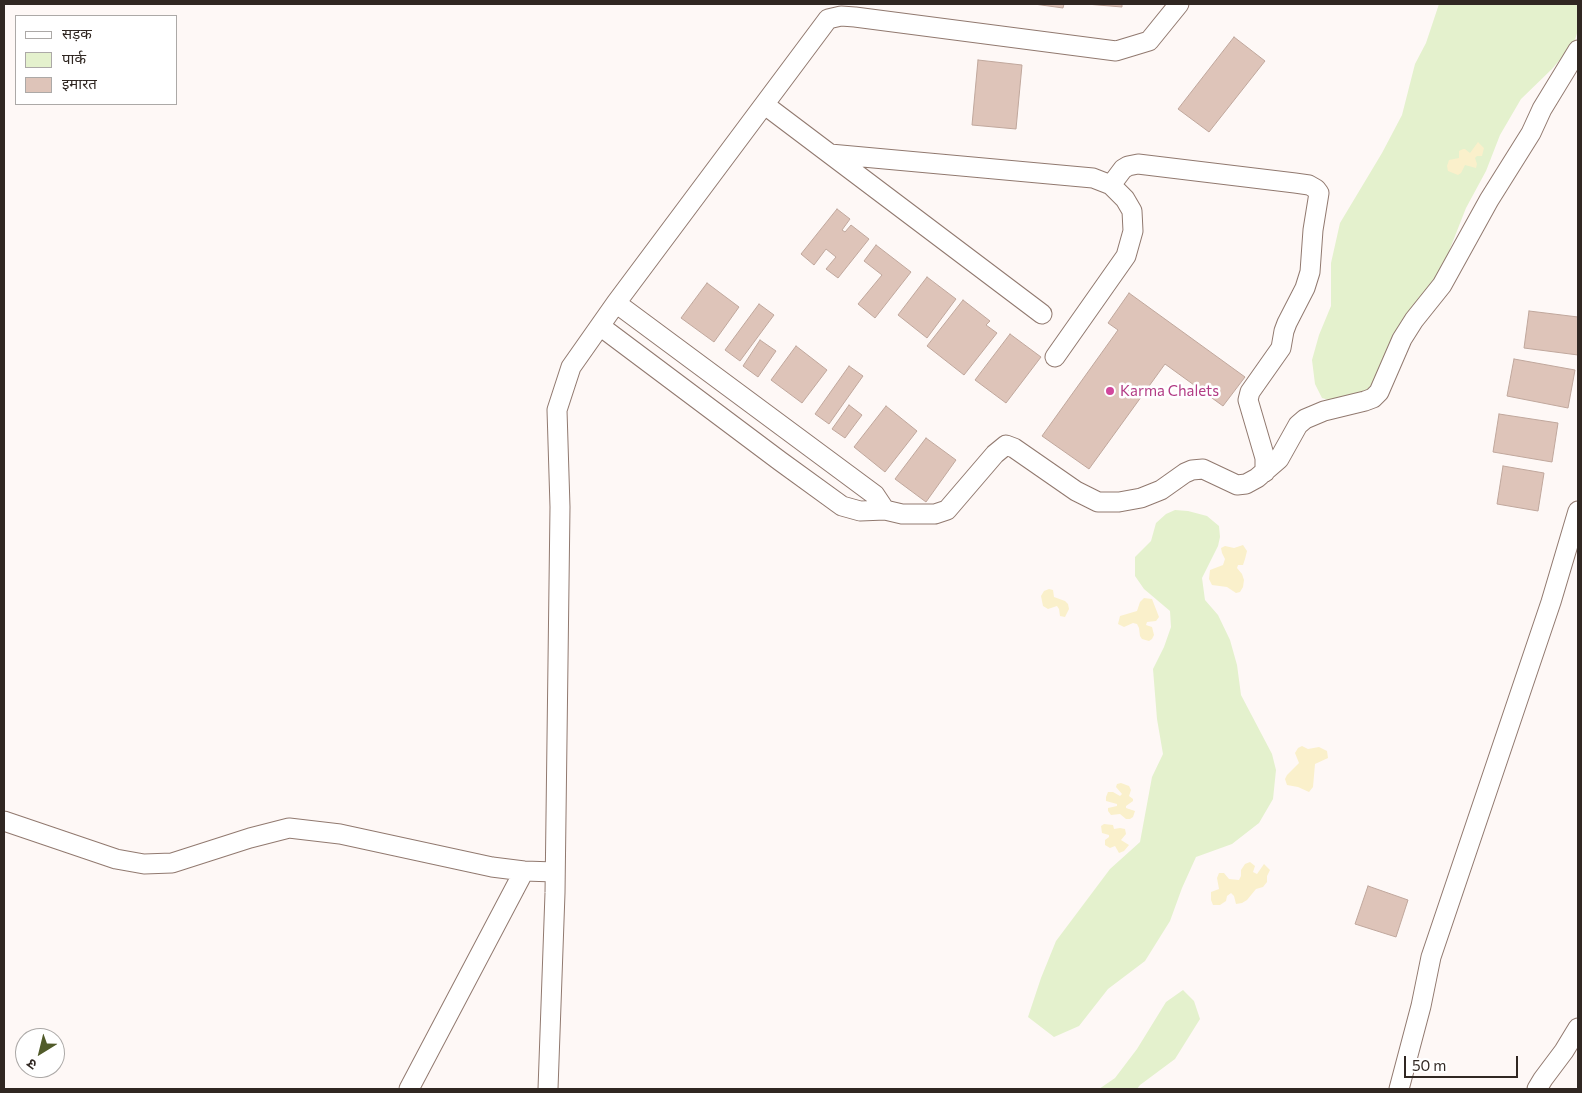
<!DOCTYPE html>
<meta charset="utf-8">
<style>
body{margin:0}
#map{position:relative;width:1582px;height:1093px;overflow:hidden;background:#fef8f6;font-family:Commissioner,"Noto Sans Devanagari",sans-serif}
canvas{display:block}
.frame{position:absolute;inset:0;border:5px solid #302722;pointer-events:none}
.legend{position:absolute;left:15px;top:15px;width:162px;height:90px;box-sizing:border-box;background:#fff;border:1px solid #aca9a7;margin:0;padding:6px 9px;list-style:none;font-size:15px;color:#302722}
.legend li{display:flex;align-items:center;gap:10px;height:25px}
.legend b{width:25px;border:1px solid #aca9a7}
.north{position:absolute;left:15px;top:1028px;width:50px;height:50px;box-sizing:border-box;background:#fff;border:1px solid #aca9a7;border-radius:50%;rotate:216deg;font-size:14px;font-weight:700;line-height:20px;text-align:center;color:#302722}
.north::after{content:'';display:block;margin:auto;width:18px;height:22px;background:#515b2a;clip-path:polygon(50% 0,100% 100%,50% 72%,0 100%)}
.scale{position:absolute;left:1404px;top:1056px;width:114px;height:22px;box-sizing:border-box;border:2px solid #302722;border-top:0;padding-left:6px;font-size:15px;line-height:18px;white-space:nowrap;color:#302722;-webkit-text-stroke:4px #fff;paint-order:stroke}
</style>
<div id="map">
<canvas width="1582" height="1093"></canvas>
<div class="frame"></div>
<ul class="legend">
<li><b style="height:6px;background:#fff"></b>सड़क</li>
<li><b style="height:14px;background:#e4f1cd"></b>पार्क</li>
<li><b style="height:14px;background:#dec4b9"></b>इमारत</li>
</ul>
<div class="north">उ</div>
<div class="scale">50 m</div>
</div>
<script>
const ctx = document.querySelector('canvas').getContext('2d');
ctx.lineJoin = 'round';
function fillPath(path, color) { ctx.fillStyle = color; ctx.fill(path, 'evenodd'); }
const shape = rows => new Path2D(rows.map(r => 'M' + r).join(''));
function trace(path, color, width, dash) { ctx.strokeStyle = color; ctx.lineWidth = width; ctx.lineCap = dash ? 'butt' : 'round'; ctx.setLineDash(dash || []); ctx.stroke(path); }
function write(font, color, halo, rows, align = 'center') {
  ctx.font = font + ' Commissioner,sans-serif'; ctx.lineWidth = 5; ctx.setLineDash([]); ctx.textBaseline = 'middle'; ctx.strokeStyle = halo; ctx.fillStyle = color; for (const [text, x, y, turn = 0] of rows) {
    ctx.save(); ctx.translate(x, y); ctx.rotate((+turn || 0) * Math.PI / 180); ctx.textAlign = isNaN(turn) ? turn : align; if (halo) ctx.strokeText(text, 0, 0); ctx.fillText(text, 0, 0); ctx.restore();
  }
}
fillPath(shape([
 [1439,4,1578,4,1578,30,1574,43,1552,69,1521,99,1500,135,1486,171,1466,208,1444,264,1430,292,1393,334,1384,361,1368,398,1339,403,1322,398,1315,384,1312,360,1319,335,1331,306,1331,263,1340,223,1382,153,1402,115,1415,64,1426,43],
 [1175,510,1188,511,1207,516,1219,526,1220,537,1218,546,1202,578,1205,600,1218,615,1230,640,1237,665,1241,695,1272,754,1276,770,1273,799,1259,823,1232,844,1196,857,1182,888,1170,921,1145,961,1108,989,1079,1026,1054,1037,1028,1017,1041,978,1056,941,1110,869,1140,842,1152,777,1163,754,1157,719,1153,669,1164,647,1171,627,1170,611,1144,589,1135,576,1135,557,1151,541,1156,523,1166,514],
 [1183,990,1194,1001,1200,1019,1175,1059,1140,1085,1137,1089,1099,1089,1115,1078,1137,1049,1166,1002]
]), '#e4f1cd');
fillPath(shape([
 [1478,142,1484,148,1482,156,1477,156,1475,158,1477,164,1476,168,1465,165,1461,173,1458,175,1448,171,1447,166,1449,160,1459,158,1459,151,1463,149,1465,149,1470,153],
 [1243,545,1247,551,1245,559,1243,565,1238,565,1237,568,1242,574,1244,580,1243,587,1240,592,1236,593,1227,587,1212,585,1209,579,1210,570,1223,565,1225,559,1222,553,1221,548,1225,546,1234,548],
 [1049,589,1053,590,1054,597,1065,601,1068,604,1069,609,1065,617,1060,616,1059,609,1057,606,1048,609,1043,606,1041,596,1044,591],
 [1144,598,1152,599,1159,617,1156,621,1147,622,1146,625,1152,627,1154,635,1152,639,1149,641,1142,639,1140,636,1139,628,1137,624,1133,623,1124,627,1118,624,1120,616,1137,611,1140,602],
 [1302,746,1308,749,1319,747,1327,751,1328,758,1315,764,1313,787,1309,792,1298,787,1287,785,1285,779,1287,775,1299,763,1295,753,1298,748],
 [1121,783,1129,786,1131,790,1129,796,1133,799,1133,801,1126,806,1126,808,1135,811,1133,817,1130,819,1126,819,1120,814,1111,815,1108,811,1108,808,1117,806,1117,804,1106,801,1106,797,1108,792,1113,792,1120,796,1122,794,1116,787,1117,784],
 [1104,824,1113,825,1114,829,1120,828,1125,829,1126,834,1121,840,1129,845,1124,851,1119,853,1115,846,1110,848,1105,845,1105,840,1109,837,1109,835,1102,833,1101,826],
 [1250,862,1255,866,1253,872,1257,874,1264,864,1270,870,1267,876,1267,882,1263,887,1256,889,1247,900,1242,903,1236,904,1234,896,1231,893,1227,896,1226,901,1220,905,1213,905,1211,900,1211,892,1219,889,1217,878,1219,873,1224,873,1229,879,1239,880,1241,876,1241,870,1245,864]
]), '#faf0cb');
const building = shape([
 [1034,4,1064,4,1063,8,1034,4],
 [1086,4,1122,4,1122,7,1086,4],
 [1234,37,1265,61,1209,132,1178,109,1234,37],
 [978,60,1022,65,1016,129,972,125,978,60],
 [837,209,850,219,842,230,845,232,851,225,869,239,838,278,826,269,836,257,826,249,814,265,801,254,837,209],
 [876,245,911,272,875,318,858,304,882,275,864,261,876,245],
 [927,277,956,299,927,338,898,315,927,277],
 [707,283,739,307,714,342,681,318,707,283],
 [1129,293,1245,377,1223,406,1165,364,1089,469,1042,436,1118,330,1108,323,1129,293],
 [963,300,990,321,986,325,997,333,964,375,927,346,963,300],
 [759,304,774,315,740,361,725,350,759,304],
 [1529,311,1578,317,1578,355,1524,348,1529,311],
 [1010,334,1041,357,1006,403,975,380,1010,334],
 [760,340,776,351,758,377,743,366,760,340],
 [796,346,827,370,802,403,771,380,796,346],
 [1514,359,1575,370,1568,408,1507,396,1514,359],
 [849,366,863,376,829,424,815,414,849,366],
 [849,405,862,415,845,438,832,429,849,405],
 [886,406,917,431,885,472,854,447,886,406],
 [1499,414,1558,423,1552,462,1493,452,1499,414],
 [926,438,956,460,926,502,895,479,926,438],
 [1503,466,1544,473,1538,511,1497,504,1503,466],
 [1368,886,1408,900,1396,937,1355,924,1368,886]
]);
fillPath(building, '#dec4b9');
trace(building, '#c0a79c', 1);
const minor = shape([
 [765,105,1042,314],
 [830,154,1093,178,1111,185,1125,199,1132,211,1133,231,1126,256,1055,357],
 [1111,185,1123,169,1128,166,1138,164,1295,183,1309,185,1316,189,1319,193,1313,230,1310,272,1305,288,1287,323,1284,331,1281,348,1250,392,1248,400,1265,458,1265,472],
 [600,326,780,461,842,506,860,511,885,510,875,495,616,303],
 [885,510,902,514,935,514,947,510,995,454,1006,445,1014,448,1076,491,1098,502,1119,502,1141,498,1161,490,1185,473,1192,470,1203,469,1237,485,1246,484,1257,478,1279,459,1298,425,1305,419,1324,411,1365,401,1373,398,1379,392,1402,339,1414,320,1442,285,1489,200,1531,133,1542,109,1578,50],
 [4,821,116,859,144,864,172,863,250,838,289,828,340,834,492,867,524,871,555,872],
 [409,1089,524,871],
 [548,1089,555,893,560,507,557,410,571,367,616,303,828,19,841,16,855,17,1116,51,1149,41,1179,4],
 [1399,1089,1421,1006,1431,957,1551,602,1578,511],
 [1537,1089,1543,1079,1564,1051,1578,1028]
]);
trace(minor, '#91796f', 21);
trace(minor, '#fff', 19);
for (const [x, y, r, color] of [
 [1110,391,5,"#d1479c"]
]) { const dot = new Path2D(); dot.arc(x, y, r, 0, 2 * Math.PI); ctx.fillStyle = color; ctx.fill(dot); trace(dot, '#fff', 2); }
write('15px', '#b23c85', '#fff', [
 ["Karma Chalets",1120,391]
], 'left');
</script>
